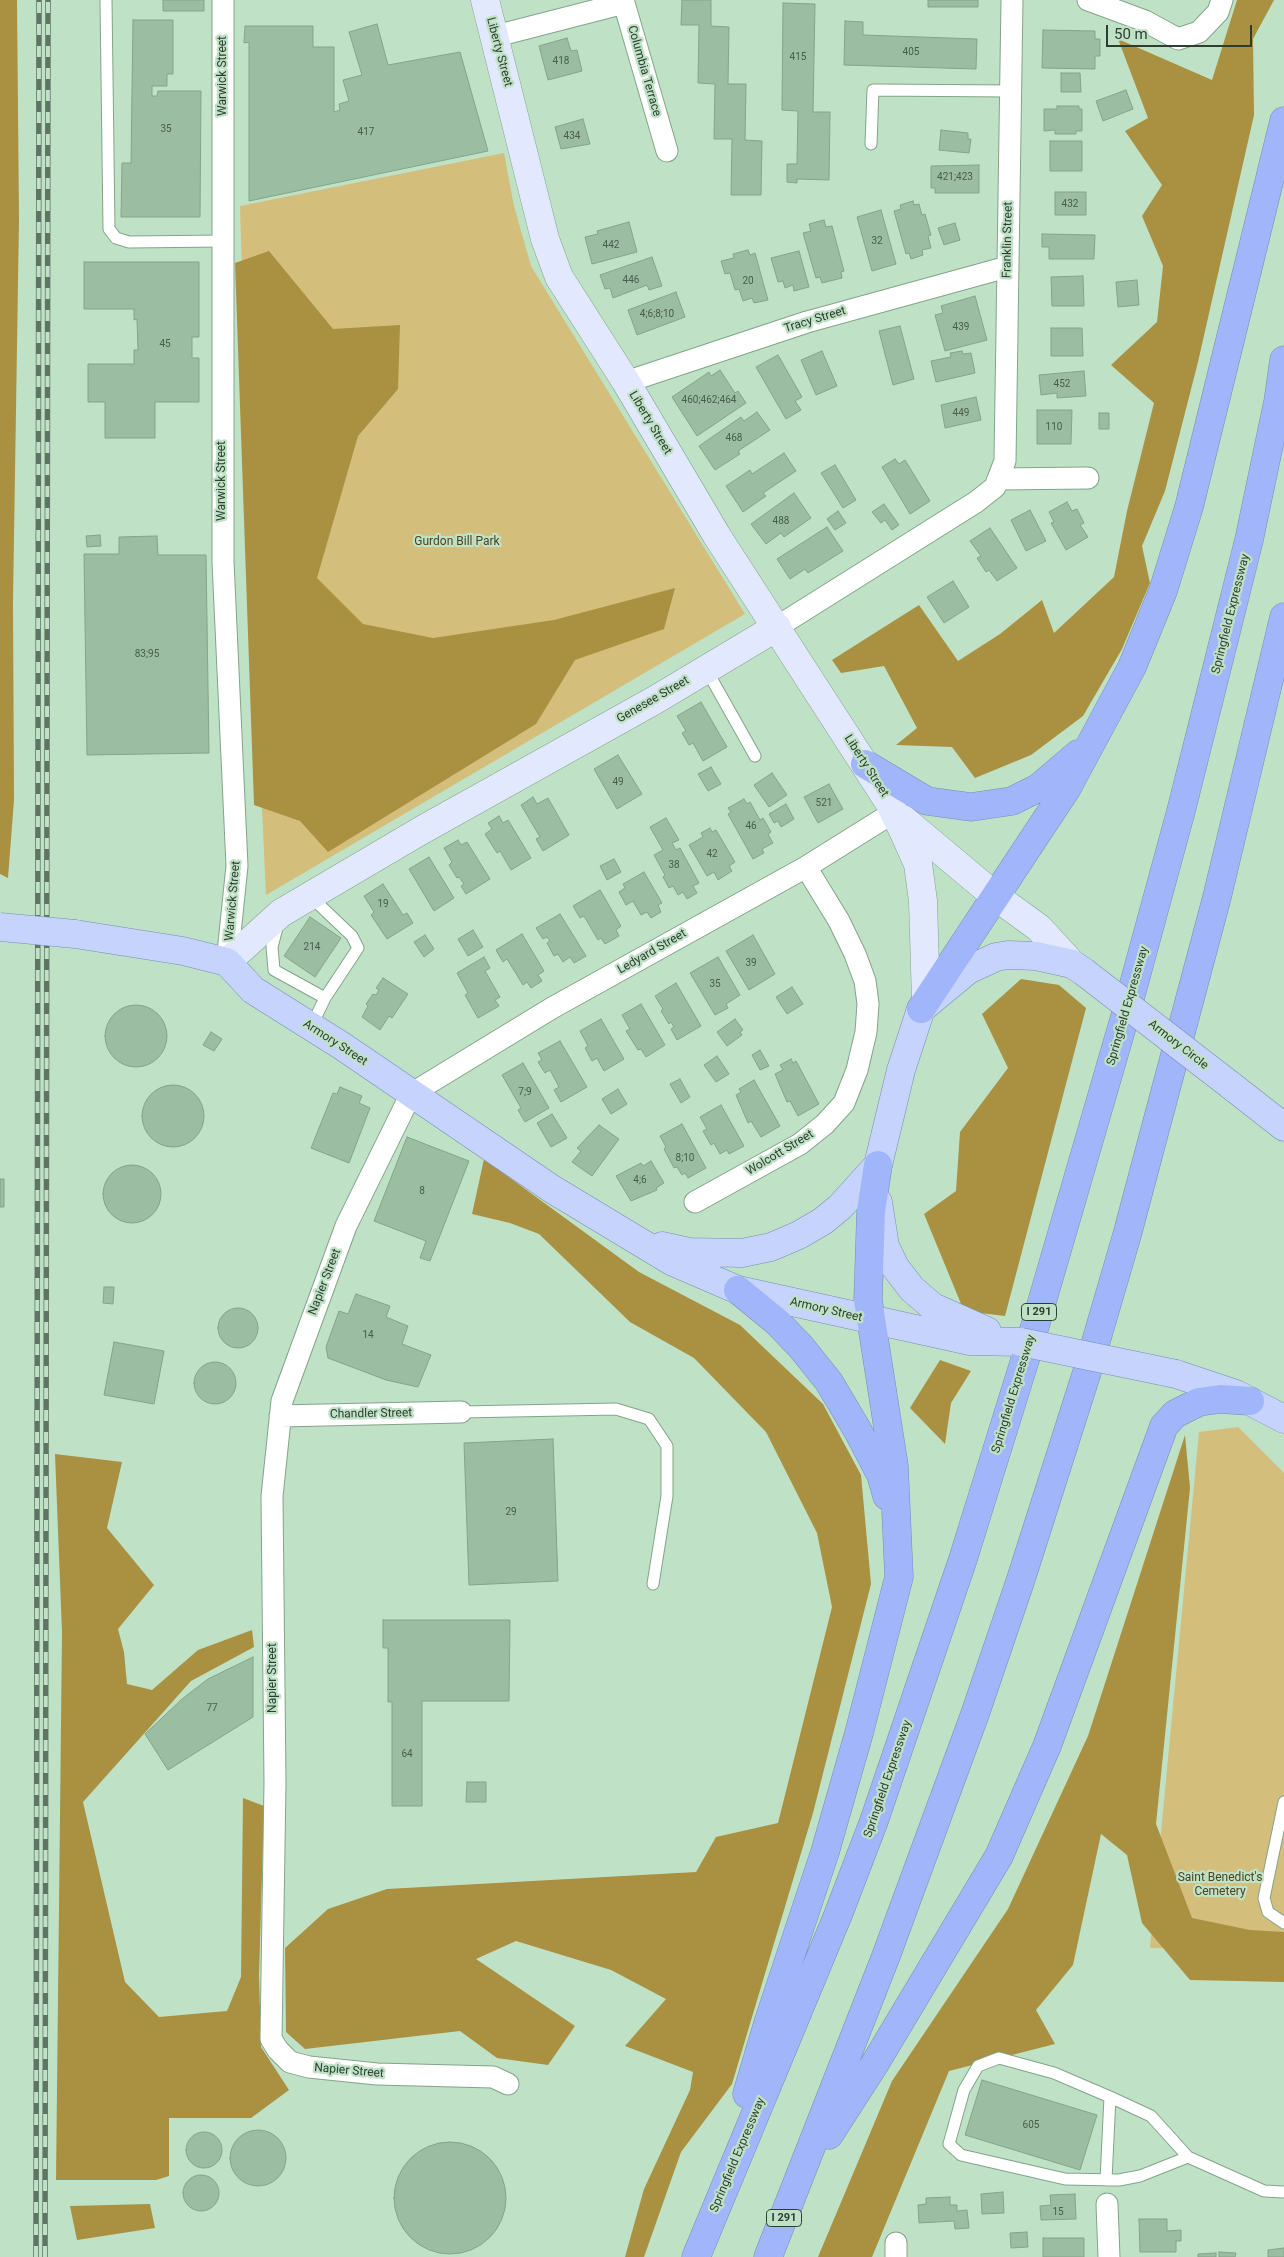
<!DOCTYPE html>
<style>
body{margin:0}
#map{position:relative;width:1284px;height:2257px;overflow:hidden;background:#bfe2c6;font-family:Roboto,sans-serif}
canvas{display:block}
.scale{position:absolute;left:1106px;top:25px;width:146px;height:22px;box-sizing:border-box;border:2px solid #2e3c31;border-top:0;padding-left:6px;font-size:15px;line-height:18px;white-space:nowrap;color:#2e3c31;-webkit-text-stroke:4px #bfe2c6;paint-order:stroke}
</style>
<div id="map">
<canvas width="1284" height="2257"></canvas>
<div class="scale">50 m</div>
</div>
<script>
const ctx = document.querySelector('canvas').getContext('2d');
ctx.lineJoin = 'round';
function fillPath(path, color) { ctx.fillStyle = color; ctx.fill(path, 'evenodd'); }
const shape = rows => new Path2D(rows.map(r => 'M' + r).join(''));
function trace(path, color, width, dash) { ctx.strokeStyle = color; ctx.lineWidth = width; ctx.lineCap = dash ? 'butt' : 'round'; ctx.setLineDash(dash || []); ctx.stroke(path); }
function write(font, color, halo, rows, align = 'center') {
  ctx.font = font + ' Roboto,sans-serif'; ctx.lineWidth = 4.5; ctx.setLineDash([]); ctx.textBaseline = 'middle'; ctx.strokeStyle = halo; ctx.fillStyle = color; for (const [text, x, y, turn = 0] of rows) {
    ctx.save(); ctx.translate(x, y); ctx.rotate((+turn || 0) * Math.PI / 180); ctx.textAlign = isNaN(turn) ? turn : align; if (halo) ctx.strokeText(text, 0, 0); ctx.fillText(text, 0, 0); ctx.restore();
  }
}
fillPath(shape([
 [504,153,514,206,531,266,745,614,266,895,250,553,240,206],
 [1238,1427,1284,1473,1284,1951,1150,1948,1199,1432]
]), '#d4be7b');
fillPath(shape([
 [0,0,17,0,19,219,13,600,14,800,8,878,0,874],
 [1237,0,1274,0,1253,39,1254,115,1198,362,1165,491,1142,546,1150,583,1122,649,1083,716,1031,755,975,778,952,747,896,745,917,728,884,666,841,673,832,660,919,605,958,661,1000,634,1042,600,1054,633,1114,577,1127,511,1154,403,1111,365,1157,322,1163,266,1142,216,1162,185,1125,131,1148,118,1118,39,1212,80],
 [269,251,333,329,400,325,398,389,358,436,317,578,363,624,433,638,554,620,675,588,664,629,575,660,536,724,328,852,300,821,254,805,235,263],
 [1021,979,1059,985,1086,1008,1005,1316,964,1311,924,1214,956,1191,960,1132,1008,1068,982,1014],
 [484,1159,639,1272,740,1325,823,1404,861,1475,871,1584,813,1813,732,2084,681,2152,644,2257,625,2257,644,2189,690,2090,693,2072,625,2046,666,1999,611,1970,516,1941,476,1959,575,2026,548,2065,497,2058,460,2031,305,2049,286,2032,285,1948,328,1909,387,1889,696,1872,716,1837,778,1823,832,1607,817,1533,766,1432,694,1358,630,1322,539,1234,510,1223,472,1214],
 [940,1360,971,1371,951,1403,945,1444,910,1408],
 [1185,1435,1190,1488,1156,1824,1192,1918,1250,1930,1284,1932,1284,1982,1190,1980,1142,1923,1127,1855,1101,1834,1073,1965,1036,2010,1055,2044,949,2071,872,2257,818,2257,892,2081,1008,1909,1088,1736],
 [55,1454,122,1462,107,1528,154,1585,118,1629,124,1652,127,1684,152,1690,198,1650,252,1630,254,1647,191,1681,83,1802,125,1982,159,2017,227,2011,241,1977,243,1798,264,1806,259,1976,261,2047,289,2090,251,2118,169,2118,169,2176,156,2180,56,2180,62,1632],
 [150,2204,155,2228,77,2240,70,2206]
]), '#aa9041');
const building = shape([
 [163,0,204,0,204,11,163,11,163,0],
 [682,0,711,0,711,26,729,27,728,84,746,84,745,140,762,141,761,195,731,195,732,139,714,139,715,84,698,83,699,25,681,25,682,0],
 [928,0,978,0,978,7,928,7,928,0],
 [783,3,815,4,813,112,830,112,829,180,797,179,797,183,787,182,787,164,797,164,798,111,782,110,783,3],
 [133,20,173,20,173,74,167,74,167,86,152,86,152,96,157,96,158,91,201,91,200,217,121,217,122,163,131,163,133,20],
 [845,21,863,22,863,35,977,39,976,69,844,65,845,21],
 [377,24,388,65,460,52,488,151,249,201,249,42,244,43,245,26,313,26,313,47,334,47,334,112,340,110,339,104,349,101,343,80,362,75,349,32,377,24],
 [1043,30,1095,31,1095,39,1100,39,1100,56,1095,56,1095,69,1042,68,1043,30],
 [567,38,571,51,577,50,582,71,548,80,539,46,567,38],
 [1061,73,1080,73,1081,92,1061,92,1061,73],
 [1126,90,1133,109,1103,121,1096,101,1126,90],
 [1057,106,1079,106,1079,109,1082,109,1082,131,1076,131,1076,134,1055,134,1055,130,1044,131,1044,109,1057,109,1057,106],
 [583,119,590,144,561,149,555,127,583,119],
 [941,130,968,133,968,139,971,139,969,153,939,150,941,130],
 [1050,141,1082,141,1082,171,1050,171,1050,141],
 [979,165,979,193,935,193,935,188,931,188,931,166,979,165],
 [1055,192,1086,192,1086,215,1055,215,1055,192],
 [913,201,914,205,919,204,922,215,925,214,931,235,928,236,931,248,922,250,923,255,911,259,909,253,906,254,894,211,901,209,900,205,913,201],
 [881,210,896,264,872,271,857,217,881,210],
 [824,220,826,227,832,226,844,271,841,272,842,278,822,283,820,277,816,278,803,233,811,231,809,224,824,220],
 [629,222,637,252,592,264,585,237,598,234,597,231,629,222],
 [955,223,960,240,944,245,938,228,955,223],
 [1042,234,1095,235,1094,259,1049,259,1049,247,1042,247,1042,234],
 [748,250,750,255,755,253,768,300,754,303,752,298,743,301,739,289,735,290,730,273,725,274,721,261,734,258,733,254,748,250],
 [799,251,809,287,794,291,793,285,785,288,783,281,778,282,771,258,799,251],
 [652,257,662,286,649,290,647,285,613,298,610,288,605,289,600,275,652,257],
 [84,262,199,262,199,337,192,337,192,358,199,358,199,402,155,402,155,438,105,438,105,402,88,402,88,364,134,364,134,350,138,350,137,319,134,320,134,309,84,309,84,262],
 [1083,276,1084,306,1052,306,1051,277,1083,276],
 [1137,280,1139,305,1118,307,1116,282,1137,280],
 [676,292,685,317,637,335,628,310,676,292],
 [975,296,987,340,945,351,935,315,943,313,941,306,975,296],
 [900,326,914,379,893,385,879,331,900,326],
 [1051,328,1082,328,1083,356,1051,356,1051,328],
 [822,351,837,386,816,395,801,360,822,351],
 [962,351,963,354,971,353,975,373,936,382,931,361,951,357,950,353,962,351],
 [778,355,802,397,795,401,801,410,786,419,756,367,778,355],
 [720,370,735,393,738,391,746,403,697,436,672,397,709,372,711,376,720,370],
 [1084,371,1086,396,1057,398,1057,393,1041,395,1039,375,1084,371],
 [976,397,981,420,945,428,941,405,976,397],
 [1037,410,1072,410,1071,444,1037,444,1037,410],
 [757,412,770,430,738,451,740,454,715,470,699,446,741,417,744,421,757,412],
 [1099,413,1109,413,1109,429,1099,429,1099,413],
 [784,453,796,471,763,493,766,496,743,512,726,486,750,470,752,474,784,453],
 [895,459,899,464,905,460,930,501,910,514,882,467,895,459],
 [835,465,856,500,843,508,821,473,835,465],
 [794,493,811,518,784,537,781,533,766,544,751,524,794,493],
 [1067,502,1072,511,1077,509,1084,523,1080,525,1088,537,1066,550,1051,523,1054,522,1049,512,1067,502],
 [884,504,899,525,892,530,885,520,881,523,872,512,884,504],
 [1030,510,1046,541,1026,551,1011,520,1030,510],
 [838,511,846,523,835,530,827,519,838,511],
 [827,527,843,551,808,573,805,569,790,579,777,559,827,527],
 [990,528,1017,568,997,581,989,570,986,572,977,558,981,556,970,541,990,528],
 [100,535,101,546,87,547,86,536,100,535],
 [157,536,158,555,206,555,209,753,87,755,84,554,119,554,119,537,157,536],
 [953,581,969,607,944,623,927,597,953,581],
 [701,702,727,747,703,761,693,743,689,745,682,733,686,731,677,716,701,702],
 [618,755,642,794,617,809,594,769,618,755],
 [711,767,721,784,708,791,698,774,711,767],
 [772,773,787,795,769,807,754,785,772,773],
 [829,784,843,809,818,823,804,797,829,784],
 [533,797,537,804,548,798,569,835,543,851,536,839,540,837,521,805,533,797],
 [744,799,747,804,750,802,760,820,763,818,771,832,768,834,773,843,762,849,764,853,753,859,728,814,731,812,728,808,744,799],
 [786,804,794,819,781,827,778,821,774,823,769,814,786,804],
 [499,816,503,823,508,820,531,858,511,870,500,851,497,853,485,834,492,829,488,823,499,816],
 [666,818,679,840,672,843,676,850,680,848,699,883,693,886,697,893,687,899,683,892,678,895,673,886,669,888,663,877,665,875,654,855,663,850,650,827,666,818],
 [710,828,712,832,716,830,735,862,729,866,732,871,718,880,714,872,707,876,689,845,703,837,701,833,710,828],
 [458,840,461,845,467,842,490,879,466,894,461,886,464,884,459,877,457,878,449,865,452,862,444,848,458,840],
 [429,857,454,898,434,911,409,869,429,857],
 [614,859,621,872,607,880,600,866,614,859],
 [644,872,662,903,658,905,661,912,651,918,647,912,641,915,633,901,626,905,619,892,625,888,623,884,644,872],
 [383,884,403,915,407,913,413,923,387,939,371,915,374,912,364,896,383,884],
 [600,890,621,926,616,930,619,936,605,944,601,938,598,940,584,916,580,918,573,906,600,890],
 [560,914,586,956,574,963,570,957,563,962,558,954,554,956,547,943,550,941,547,937,543,939,536,928,560,914],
 [310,917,341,938,315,977,284,956,310,917],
 [473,930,483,947,468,956,458,939,473,930],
 [522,934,544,971,538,975,542,981,531,988,527,982,523,985,507,959,503,962,496,950,522,934],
 [425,935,434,949,424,957,414,942,425,935],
 [753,935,775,974,749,990,726,951,753,935],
 [484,957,490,968,485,971,500,997,495,1000,499,1006,478,1018,465,995,468,993,457,973,484,957],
 [718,957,740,995,726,1004,728,1008,715,1015,690,973,718,957],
 [383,978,408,994,392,1018,389,1016,380,1030,362,1017,368,1006,366,1004,373,994,376,995,379,990,376,988,383,978],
 [676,983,701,1026,677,1040,671,1029,674,1027,671,1022,669,1024,661,1011,663,1009,655,996,676,983],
 [792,987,803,1004,787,1014,776,997,792,987],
 [641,1004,665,1045,646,1057,641,1049,638,1050,626,1031,630,1029,622,1015,641,1004],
 '105 1036a31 31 0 1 1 62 0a31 31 0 1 1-62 0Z',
 [601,1019,624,1059,604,1071,597,1058,592,1061,585,1048,588,1046,580,1031,601,1019],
 [735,1019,743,1030,740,1032,742,1035,727,1046,717,1032,735,1019],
 [211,1032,222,1039,214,1051,203,1045,211,1032],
 [560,1041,587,1087,561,1102,554,1090,559,1087,550,1070,545,1073,538,1062,542,1060,538,1053,560,1041],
 [760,1050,769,1066,760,1070,752,1055,760,1050],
 [717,1056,729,1074,716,1082,704,1065,717,1056],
 [791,1059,793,1063,796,1061,819,1104,798,1116,790,1101,787,1102,775,1074,783,1070,780,1065,791,1059],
 [523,1063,549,1108,525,1122,518,1110,521,1108,502,1075,523,1063],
 [680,1079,690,1097,681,1103,670,1084,680,1079],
 [754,1080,780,1126,761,1137,751,1121,748,1123,736,1095,741,1092,739,1089,754,1080],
 '142 1116a31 31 0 1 1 62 0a31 31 0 1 1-62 0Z',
 [340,1087,362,1096,359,1103,370,1108,349,1163,311,1148,333,1093,337,1094,340,1087],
 [618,1089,627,1104,611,1114,602,1099,618,1089],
 [721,1105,744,1146,729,1154,727,1150,720,1154,714,1143,711,1145,703,1131,707,1129,700,1117,721,1105],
 [552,1114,567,1138,551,1147,537,1123,552,1114],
 [682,1124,706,1168,688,1178,685,1173,682,1175,677,1167,674,1168,664,1149,666,1147,660,1136,682,1124],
 [599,1125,619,1139,592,1176,572,1162,581,1151,577,1148,599,1125],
 [407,1137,469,1161,430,1261,420,1258,426,1241,374,1221,407,1137],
 [651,1161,664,1183,656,1188,657,1190,631,1201,616,1176,641,1163,643,1166,651,1161],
 '103 1194a29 29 0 1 1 58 0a29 29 0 1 1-58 0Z',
 [0,1179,4,1179,4,1207,0,1207,0,1179],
 [104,1287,114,1287,113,1304,103,1303,104,1287],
 [356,1294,390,1306,386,1317,408,1326,402,1344,431,1355,418,1387,386,1380,328,1358,326,1347,339,1311,348,1314,356,1294],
 '218 1328a20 20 0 1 1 40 0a20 20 0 1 1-40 0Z',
 [114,1342,164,1351,154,1404,104,1395,114,1342],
 '194 1383a21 21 0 1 1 42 0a21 21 0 1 1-42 0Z',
 [553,1439,558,1581,469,1585,464,1443,553,1439],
 [383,1620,510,1620,509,1701,422,1701,422,1806,392,1806,392,1702,388,1702,388,1648,383,1648,383,1620],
 [253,1657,253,1717,168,1770,145,1734,182,1699,208,1679,253,1657],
 [467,1782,486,1782,486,1802,466,1802,467,1782],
 [982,2080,1097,2115,1080,2170,965,2135,982,2080],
 '230 2158a28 28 0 1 1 56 0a28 28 0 1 1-56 0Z',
 '186 2150a18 18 0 1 1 36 0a18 18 0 1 1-36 0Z',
 '394 2198a56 56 0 1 1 112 0a56 56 0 1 1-112 0Z',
 '183 2193a18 18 0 1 1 36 0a18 18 0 1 1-36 0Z',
 [1003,2192,1004,2213,982,2214,981,2194,1003,2192],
 [1075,2194,1076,2219,1041,2220,1040,2206,1051,2205,1050,2195,1075,2194],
 [950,2197,950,2205,957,2205,957,2211,967,2210,969,2228,955,2229,954,2221,919,2223,918,2205,926,2204,926,2198,950,2197],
 [1139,2219,1167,2219,1167,2231,1181,2230,1181,2241,1176,2241,1176,2252,1140,2252,1139,2219],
 [1027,2232,1028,2247,1011,2248,1010,2233,1027,2232],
 [1043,2238,1084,2238,1084,2257,1043,2257,1043,2238],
 [1284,2248,1284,2257,1268,2257,1268,2250,1284,2248],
 [1219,2252,1236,2253,1235,2257,1219,2257,1219,2252],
 [1216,2253,1216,2257,1198,2257,1198,2254,1216,2253]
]);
fillPath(building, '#9bbda2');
trace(building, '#83a48a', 1);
const service = shape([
 [106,0,109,229,116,238,129,242,224,241],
 [871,144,873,90,1011,91],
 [706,669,755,756],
 [310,896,352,936,358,948,325,998,311,1027],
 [278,924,272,947,274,970,325,998],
 [461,1412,616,1409,649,1419,667,1446,667,1496,653,1584],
 [1284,1802,1264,1898,1268,1912,1284,1923],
 [1188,2157,1140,2176,1119,2180,1065,2179,961,2155,949,2144,964,2090,978,2066,999,2058,1054,2073,1110,2097,1151,2116,1188,2157,1264,2191,1284,2192],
 [1106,2180,1110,2097]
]);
const minor = shape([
 [223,0,223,562,237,866,227,962],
 [1088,0,1145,21,1178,39,1199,32,1218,12,1222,0],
 [496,36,624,3,667,151],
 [626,382,807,322,1007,267],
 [998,479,1005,461,1012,0],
 [777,627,976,502,995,487,998,479,1088,478],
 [695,1202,800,1144,825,1124,844,1103,857,1070,866,1032,868,1004,865,981,855,954,839,921,806,867],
 [280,1416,461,1412],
 [508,2084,493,2077,377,2074,309,2067,290,2062,278,2050,271,2039,275,1783,272,1496,282,1401,346,1226,411,1094,552,1008,806,867,894,812],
 [1107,2204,1109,2257],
 [896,2257,896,2243]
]);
const secondary = shape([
 [485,0,545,239,559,277,626,382,717,536,890,804,906,837,918,864,923,901,926,1001],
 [903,819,995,896,1039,928,1072,964],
 [227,962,281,913,422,830,655,700,777,627]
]);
const primary = shape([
 [75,934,183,951,227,962,253,990,342,1046,552,1189,673,1262,738,1290,970,1341,1021,1342],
 [1229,1084,1284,1127],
 [878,1202,885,1246,895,1267,912,1289,933,1307,987,1331],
 [662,1246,689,1252,742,1253,771,1247,799,1235,823,1221,840,1207,878,1165,901,1070,921,1009,968,970,996,957,1008,955,1036,956,1072,964,1084,972],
 [1176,1374,1236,1394,1284,1419]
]);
const motorway = shape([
 [865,764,927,801,971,807,1012,801,1038,788,1078,754],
 [921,1009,1067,788,1132,667,1163,591,1189,507,1284,121],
 [738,1290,777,1322,801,1347,829,1382,858,1431,881,1475,887,1496],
 [747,2094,769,2020,825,1852,859,1733,899,1577,894,1466,868,1300,871,1211,878,1165],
 [829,2135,874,2065,999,1856,1047,1746,1164,1426,1175,1414,1199,1402,1220,1399,1250,1401],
 [696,2257,838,1915,874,1821,963,1559,1028,1350,1126,1013,1181,811,1249,540,1278,402,1284,360],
 [768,2257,886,1956,975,1714,1020,1582,1087,1372,1127,1235,1217,897,1284,617]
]);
trace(service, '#83a48a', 13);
trace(minor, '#83a48a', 23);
trace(secondary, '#83a48a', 29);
trace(primary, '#788bb4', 29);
trace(motorway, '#788bb4', 29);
trace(service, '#fff', 11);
trace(minor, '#fff', 21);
trace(secondary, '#e2e9fe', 28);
trace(primary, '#c6d3fc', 28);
trace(motorway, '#a0b5fa', 28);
const rail = shape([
 [36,2257,39,0],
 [45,2257,48,0]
]);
trace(rail, '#5f7464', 5.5);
trace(rail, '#bfe2c6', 4, [11]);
const primaryBridge = shape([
 [0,927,75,934],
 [1084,972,1229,1084],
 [1021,1342,1176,1374]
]);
trace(primaryBridge, '#788bb4', 29, []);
trace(primaryBridge, '#c6d3fc', 28);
write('10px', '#495c4d', null, [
 ["405",911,52],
 ["415",798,57],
 ["418",561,61],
 ["35",166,129],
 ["417",366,132],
 ["434",572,136],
 ["421;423",955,177],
 ["432",1070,204],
 ["32",877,241],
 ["442",611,245],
 ["446",631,280],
 ["20",748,281],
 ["4;6;8;10",657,314],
 ["439",961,327],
 ["45",165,344],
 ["452",1062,384],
 ["460;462;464",709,400],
 ["449",961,413],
 ["110",1054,427],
 ["468",734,438],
 ["488",781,521],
 ["83;95",147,654],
 ["49",618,782],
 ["521",824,803],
 ["46",751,826],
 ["42",712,854],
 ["38",674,865],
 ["19",383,904],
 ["214",312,947],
 ["39",751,963],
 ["35",715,984],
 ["7;9",525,1092],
 ["8;10",685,1158],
 ["4;6",640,1180],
 ["8",422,1191],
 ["14",368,1335],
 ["29",511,1512],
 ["77",212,1708],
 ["64",407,1754],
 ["605",1031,2125],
 ["15",1058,2212]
]);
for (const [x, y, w] of [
 [1039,1312,35],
 [784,2218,35]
]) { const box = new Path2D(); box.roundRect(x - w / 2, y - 8.5, w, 17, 4); ctx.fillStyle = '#bfe2c6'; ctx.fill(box); trace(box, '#2e3c31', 1); }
write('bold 11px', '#2e3c31', null, [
 ["I 291",1039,1312],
 ["I 291",784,2218]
]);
write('12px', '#2e3c31', '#bfe2c6', [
 ["Liberty Street",499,52,75],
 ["Columbia Terrace",644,71,74],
 ["Warwick Street",223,76,-90],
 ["Franklin Street",1008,240,-89],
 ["Tracy Street",815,320,-17],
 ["Liberty Street",650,423,59],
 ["Warwick Street",222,481,-90],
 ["Springfield Expressway",1231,614,-76],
 ["Genesee Street",653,700,-30],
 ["Liberty Street",866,766,57],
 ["Warwick Street",233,901,-85],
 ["Ledyard Street",652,952,-30],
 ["Springfield Expressway",1128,1006,-74],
 ["Armory Street",335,1043,33],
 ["Armory Circle",1178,1045,38],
 ["Wolcott Street",780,1153,-31],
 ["Napier Street",325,1282,-69],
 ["Armory Street",826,1310,13],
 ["Springfield Expressway",1014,1394,-73],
 ["Chandler Street",371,1414,-1],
 ["Napier Street",273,1678,-90],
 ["Springfield Expressway",888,1779,-71],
 ["Napier Street",349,2071,5],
 ["Springfield Expressway",738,2155,-67]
]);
write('12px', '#4d421f', '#bfe2c6', [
 ["Gurdon Bill Park",457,542],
 ["Saint Benedict's",1220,1878],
 ["Cemetery",1220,1892]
]);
</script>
